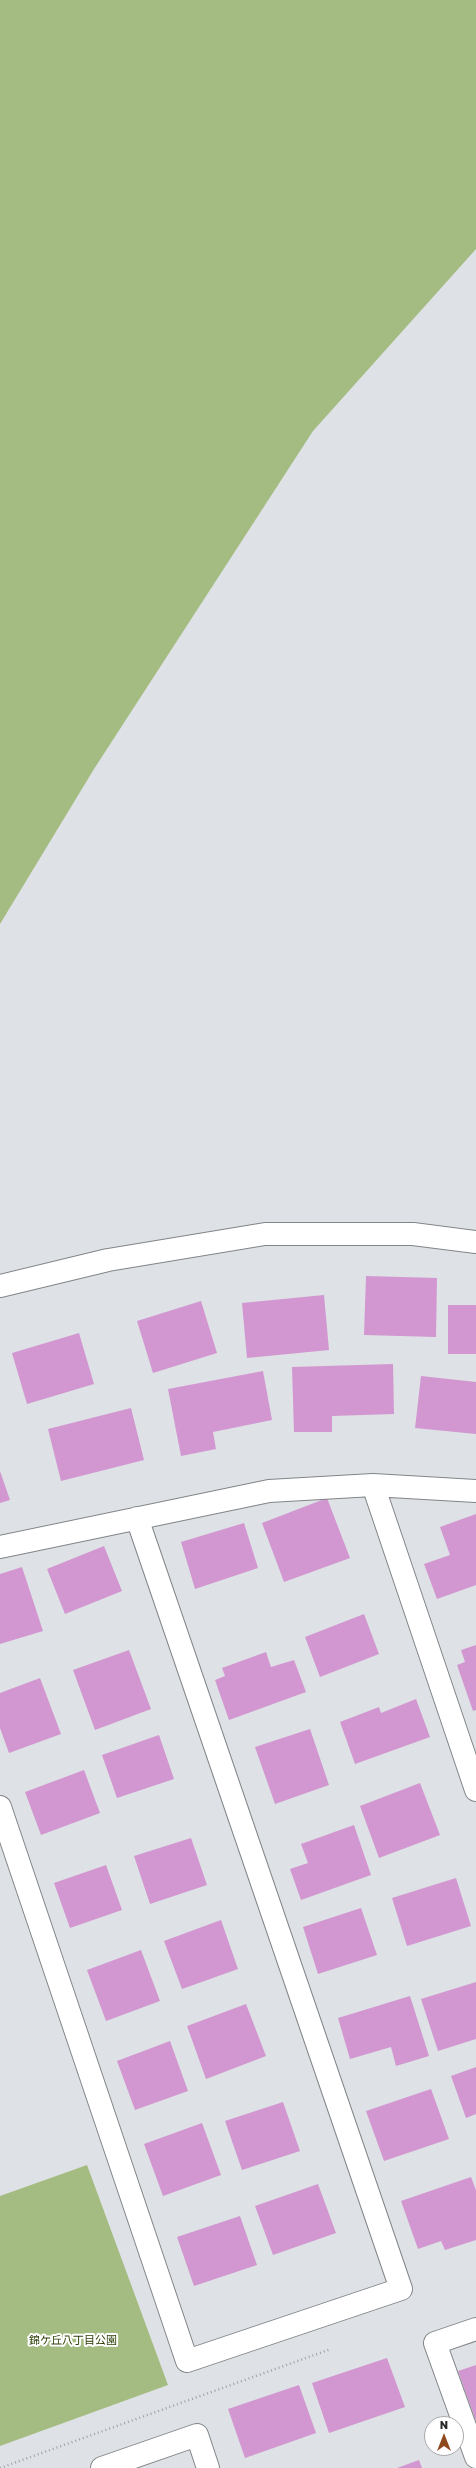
<!DOCTYPE html>
<meta charset="utf-8">
<style>
body{margin:0}
#map{position:relative;width:476px;height:2468px;overflow:hidden;background:#dee1e5;font-family:"Golos Text",sans-serif}
canvas{display:block}
.north{position:absolute;left:424px;top:2416px;width:40px;height:40px;box-sizing:border-box;background:#fff;border:1px solid #a9a9aa;border-radius:50%;rotate:0deg;font-size:11px;font-weight:700;line-height:16px;text-align:center;color:#28292b}
.north::after{content:'';display:block;margin:auto;width:14px;height:18px;background:#8e491f;clip-path:polygon(50% 0,100% 100%,50% 72%,0 100%)}
</style>
<div id="map">
<canvas width="476" height="2468"></canvas>
<div class="north">N</div>
</div>
<script>
const ctx = document.querySelector('canvas').getContext('2d');
ctx.lineJoin = 'round';
function fillPath(path, color) { ctx.fillStyle = color; ctx.fill(path, 'evenodd'); }
const shape = rows => new Path2D(rows.map(r => 'M' + r).join(''));
function trace(path, color, width, dash) { ctx.strokeStyle = color; ctx.lineWidth = width; ctx.lineCap = dash ? 'butt' : 'round'; ctx.setLineDash(dash || []); ctx.stroke(path); }
function write(font, color, halo, rows, align = 'center') {
  ctx.font = font + ' "Golos Text","Noto Sans JP",sans-serif'; ctx.lineWidth = 4; ctx.setLineDash([]); ctx.textBaseline = 'middle'; ctx.strokeStyle = halo; ctx.fillStyle = color; for (const [text, x, y, turn = 0] of rows) {
    ctx.save(); ctx.translate(x, y); ctx.rotate((+turn || 0) * Math.PI / 180); ctx.textAlign = isNaN(turn) ? turn : align; if (halo) ctx.strokeText(text, 0, 0); ctx.fillText(text, 0, 0); ctx.restore();
  }
}
fillPath(shape([
 [0,0,476,0,476,249,313,431,94,769,0,924],
 [87,2165,168,2385,0,2446,0,2196]
]), '#a4bc81');
fillPath(shape([
 [366,1276,437,1278,436,1337,364,1335],
 [324,1295,329,1350,247,1358,242,1303],
 [201,1301,217,1353,153,1373,137,1321],
 [448,1305,476,1305,476,1354,448,1354],
 [79,1333,94,1384,27,1404,12,1353],
 [393,1364,394,1414,332,1416,332,1432,294,1432,292,1367],
 [263,1371,272,1420,213,1432,216,1449,181,1456,168,1389],
 [421,1376,476,1382,476,1434,415,1428],
 [131,1408,144,1460,61,1481,48,1429],
 [0,1471,10,1500,0,1503],
 [327,1498,350,1558,284,1582,262,1523],
 [476,1514,476,1585,437,1599,424,1564,450,1555,440,1527],
 [244,1523,258,1568,195,1589,181,1542],
 [104,1546,122,1591,65,1614,47,1569],
 [22,1567,43,1631,0,1644,0,1574],
 [364,1614,379,1654,320,1677,305,1637],
 [476,1645,476,1710,473,1711,457,1665,465,1662,461,1650],
 [129,1650,151,1709,95,1730,73,1670],
 [266,1652,271,1667,294,1660,306,1692,229,1720,215,1680,225,1676,222,1668],
 [40,1678,61,1734,9,1753,0,1728,0,1693],
 [416,1699,430,1737,355,1764,340,1722,379,1707,381,1713],
 [310,1729,329,1785,275,1804,255,1747],
 [159,1735,174,1779,117,1798,102,1755],
 [84,1770,100,1813,41,1835,25,1792],
 [420,1783,440,1835,379,1858,360,1806],
 [354,1825,371,1875,301,1900,290,1869,308,1863,301,1844],
 [191,1838,207,1885,150,1904,134,1856],
 [106,1865,122,1910,70,1928,54,1883],
 [456,1878,471,1926,407,1946,392,1898],
 [361,1908,377,1955,318,1974,303,1927],
 [221,1920,238,1969,182,1989,164,1941],
 [141,1950,160,2001,106,2021,87,1970],
 [476,1982,476,2039,438,2051,421,1999],
 [410,1996,429,2056,396,2066,391,2047,350,2059,338,2018],
 [246,2004,266,2056,206,2079,187,2026],
 [170,2041,188,2091,135,2110,117,2061],
 [476,2067,476,2114,466,2118,451,2076],
 [431,2089,449,2139,384,2161,366,2111],
 [283,2102,300,2151,242,2170,225,2121],
 [202,2123,221,2175,163,2196,144,2144],
 [471,2177,476,2190,476,2240,445,2250,441,2241,418,2249,401,2201],
 [318,2184,336,2233,273,2255,255,2206],
 [240,2216,257,2265,194,2286,177,2237],
 [387,2358,405,2407,329,2433,312,2383],
 [476,2365,476,2421,458,2371],
 [299,2385,316,2433,245,2458,228,2409],
 [419,2460,422,2468,397,2468]
]), '#d297d1');
const minor = shape([
 [373,1485,476,1790],
 [0,1547,269,1491,373,1485,476,1491],
 [0,1807,187,2361,401,2289,137,1518],
 [476,2329,435,2343,476,2457],
 [102,2468,197,2435,208,2468]
]);
const tertiary = shape([
 [0,1286,108,1260,265,1234,413,1234,476,1242]
]);
trace(minor, '#828588', 24);
trace(tertiary, '#828588', 24);
trace(shape([
 [0,2468,331,2349]
]), '#a0a2a5', 2.5, [1, 3]);
trace(minor, '#fff', 22);
trace(tertiary, '#fff', 22);
write('11px', '#2e4008', '#fff', [
 ["錦ケ丘八丁目公園",73,2341]
]);
</script>
